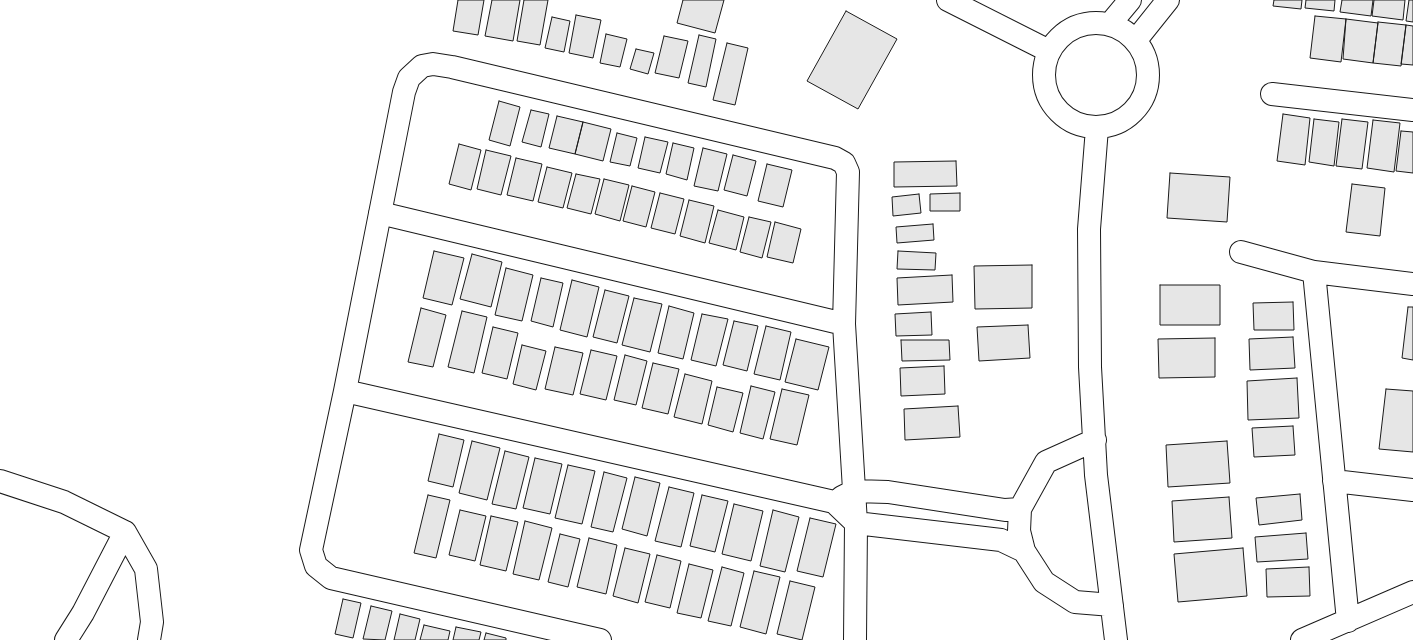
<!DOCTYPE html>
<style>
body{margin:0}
canvas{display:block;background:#fff}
</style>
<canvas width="1413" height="640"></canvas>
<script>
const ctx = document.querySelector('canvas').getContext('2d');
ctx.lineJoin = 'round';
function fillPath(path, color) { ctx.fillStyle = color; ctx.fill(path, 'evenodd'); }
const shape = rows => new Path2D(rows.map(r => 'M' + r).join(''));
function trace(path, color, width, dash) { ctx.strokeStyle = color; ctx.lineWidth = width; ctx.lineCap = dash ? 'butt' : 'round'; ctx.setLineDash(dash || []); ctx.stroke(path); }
const building = shape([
 [458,0,484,0,478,35,453,31,458,0],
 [492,0,520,0,513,41,485,36,492,0],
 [524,0,548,0,540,45,517,41,524,0],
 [683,0,724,0,715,33,677,23,683,0],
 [1274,0,1302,0,1301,9,1273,6,1274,0],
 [1306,0,1335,0,1334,11,1305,8,1306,0],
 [1342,0,1373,0,1371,16,1340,12,1342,0],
 [1374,0,1405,0,1403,20,1372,16,1374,0],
 [1409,0,1413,0,1413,22,1406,21,1409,0],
 [846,11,897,39,858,109,807,81,846,11],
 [576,15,601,20,593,58,569,53,576,15],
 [1315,16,1346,19,1341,62,1310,58,1315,16],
 [552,17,570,21,564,52,545,48,552,17],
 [1346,19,1378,23,1373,63,1343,59,1346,19],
 [1378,22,1406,25,1401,66,1373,63,1378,22],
 [1406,25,1413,26,1413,65,1401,64,1406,25],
 [606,34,627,39,620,67,600,63,606,34],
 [699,35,716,39,706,87,688,83,699,35],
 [664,36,688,41,679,78,655,73,664,36],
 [727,43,748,48,735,105,713,100,727,43],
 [636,49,654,53,648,74,630,69,636,49],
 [499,101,520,107,510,146,489,140,499,101],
 [531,110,549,114,541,147,522,142,531,110],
 [1283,114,1310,118,1305,165,1277,161,1283,114],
 [557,116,583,122,575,154,549,148,557,116],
 [1314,119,1339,122,1334,166,1309,162,1314,119],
 [1342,119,1368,122,1362,169,1336,166,1342,119],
 [1373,120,1400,123,1394,172,1367,168,1373,120],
 [583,122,611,129,603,161,575,154,583,122],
 [1401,131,1413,132,1413,173,1396,171,1401,131],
 [617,133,637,138,630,166,610,162,617,133],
 [645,137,668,142,660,173,638,168,645,137],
 [673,143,694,148,687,180,666,174,673,143],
 [459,144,481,150,471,190,449,184,459,144],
 [703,148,727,154,718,191,694,186,703,148],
 [486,150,511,156,501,195,477,189,486,150],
 [733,155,756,161,747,196,724,190,733,155],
 [516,158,542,164,533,201,507,195,516,158],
 [956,161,957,186,894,187,894,162,956,161],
 [767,164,792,170,783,207,758,201,767,164],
 [547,167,572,173,563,208,538,202,547,167],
 [1170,173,1230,177,1227,222,1167,218,1170,173],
 [576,174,600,179,591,214,567,208,576,174],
 [604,179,629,185,620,221,595,214,604,179],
 [1352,184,1385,188,1380,236,1346,232,1352,184],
 [632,186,655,192,646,227,623,221,632,186],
 [660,193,684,199,675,234,651,228,660,193],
 [960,193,960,211,930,211,930,194,960,193],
 [919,194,921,213,893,216,892,197,919,194],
 [689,200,714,206,705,243,680,236,689,200],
 [718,210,744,217,736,250,709,243,718,210],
 [749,217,771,222,762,258,740,252,749,217],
 [775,222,801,229,793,263,767,257,775,222],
 [933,224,934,240,897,243,896,227,933,224],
 [434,251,464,258,452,305,423,298,434,251],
 [898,251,936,253,935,270,897,269,898,251],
 [472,254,502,262,491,307,460,299,472,254],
 [1032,265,1032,308,975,309,974,266,1032,265],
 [506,268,533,275,522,321,495,315,506,268],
 [952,275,953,302,898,305,897,278,952,275],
 [541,278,563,283,553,327,531,321,541,278],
 [572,280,599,287,587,337,560,330,572,280],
 [1160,285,1220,285,1220,325,1160,325,1160,285],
 [605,290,629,296,617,343,593,337,605,290],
 [634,298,662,304,650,352,622,345,634,298],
 [1293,302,1294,330,1254,330,1253,303,1293,302],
 [669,306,694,313,683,359,658,353,669,306],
 [1408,307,1413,307,1413,360,1402,358,1408,307],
 [421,308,446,315,433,367,408,362,421,308],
 [462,311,487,317,474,373,448,367,462,311],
 [931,312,932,335,896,336,895,314,931,312],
 [702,314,728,319,716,366,691,360,702,314],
 [734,321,758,326,747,371,723,365,734,321],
 [1028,325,1030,358,979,361,977,327,1028,325],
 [766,326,791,332,780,380,754,374,766,326],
 [493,327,518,333,507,379,482,373,493,327],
 [1293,337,1295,368,1250,370,1249,339,1293,337],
 [1215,338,1215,377,1159,378,1158,339,1215,338],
 [796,339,829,347,818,390,785,382,796,339],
 [901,340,949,340,950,360,902,361,901,340],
 [522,345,546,351,536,390,513,384,522,345],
 [555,347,583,353,573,395,545,389,555,347],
 [591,350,617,356,606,400,580,394,591,350],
 [625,355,647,361,636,405,614,400,625,355],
 [653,363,679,369,668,414,642,408,653,363],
 [944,366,945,394,901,396,900,368,944,366],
 [685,374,712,381,702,424,674,417,685,374],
 [1297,378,1299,418,1248,420,1247,381,1297,378],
 [751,386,775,392,763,439,740,433,751,386],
 [717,387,743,393,733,432,708,425,717,387],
 [782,389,809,395,797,445,770,439,782,389],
 [1386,389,1413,391,1413,452,1379,449,1386,389],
 [958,406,960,437,905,440,904,409,958,406],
 [1293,426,1295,455,1254,457,1252,428,1293,426],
 [439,434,464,440,453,487,428,481,439,434],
 [472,441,500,448,487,500,459,493,472,441],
 [1227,441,1230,483,1168,487,1166,445,1227,441],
 [505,451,529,457,516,509,492,504,505,451],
 [535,458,562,464,550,514,523,508,535,458],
 [568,465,595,471,582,524,555,518,568,465],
 [604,472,627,478,613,532,591,527,604,472],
 [635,477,660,483,647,536,622,529,635,477],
 [669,487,694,493,681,547,655,541,669,487],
 [1300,494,1302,520,1259,525,1256,498,1300,494],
 [428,495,450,500,436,558,414,553,428,495],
 [702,495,728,501,715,552,690,546,702,495],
 [1229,497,1232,538,1174,542,1172,501,1229,497],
 [734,504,763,511,751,561,722,554,734,504],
 [460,510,486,516,475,561,449,555,460,510],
 [773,510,799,517,785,572,760,566,773,510],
 [491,516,518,522,506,571,480,565,491,516],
 [810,518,836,524,823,577,797,571,810,518],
 [525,521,552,528,539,580,513,574,525,521],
 [1306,533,1308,559,1257,562,1255,537,1306,533],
 [560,534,580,539,568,587,548,582,560,534],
 [589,538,617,545,606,594,577,587,589,538],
 [625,548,650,554,638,603,613,596,625,548],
 [1243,548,1247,596,1178,602,1174,554,1243,548],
 [657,555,681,561,670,608,645,602,657,555],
 [689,564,713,570,701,618,677,613,689,564],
 [722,567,744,573,731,626,708,621,722,567],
 [1309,567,1310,596,1267,597,1266,569,1309,567],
 [754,571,780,577,766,634,740,627,754,571],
 [790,581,815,587,802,640,777,634,790,581],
 [343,599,361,603,353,638,335,634,343,599],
 [371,606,392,611,385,640,363,639,371,606],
 [400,614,420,619,415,640,394,640,400,614],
 [424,625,450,631,448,640,420,640,424,625],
 [456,627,481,632,479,640,453,640,456,627],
 [486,633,506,638,506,640,484,640,486,633]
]);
fillPath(building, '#e6e6e6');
trace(building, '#1a1a1a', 1);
const minor = shape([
 [948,0,1049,51],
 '1044 75a52 52 0 1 1 104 0a52 52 0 1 1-104 0Z',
 [1110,24,1130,0],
 [1136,40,1168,0],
 [1272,94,1413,110],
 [1097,128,1089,229,1090,367,1096,475,1116,640],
 [380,213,844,324],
 [1241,252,1314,272,1413,284],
 [1314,272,1348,621],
 [345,391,834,502,856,523,1001,540,1024,551],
 [1095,440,1046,462,1020,509,1019,531,1024,551,1044,582,1075,602,1112,605],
 [0,481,64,502,125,532,146,569,152,622,149,640],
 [1334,481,1413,490],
 [842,497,854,491,888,492,1005,510,1020,509],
 [66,640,83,613,125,532],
 [600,640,331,578,316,566,311,550,345,391,404,92,409,78,422,66,433,64,452,67,835,158,844,163,848,172,844,324,856,523,855,640],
 [1302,640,1413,592]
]);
trace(minor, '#1a1a1a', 24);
trace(minor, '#fff', 22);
</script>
